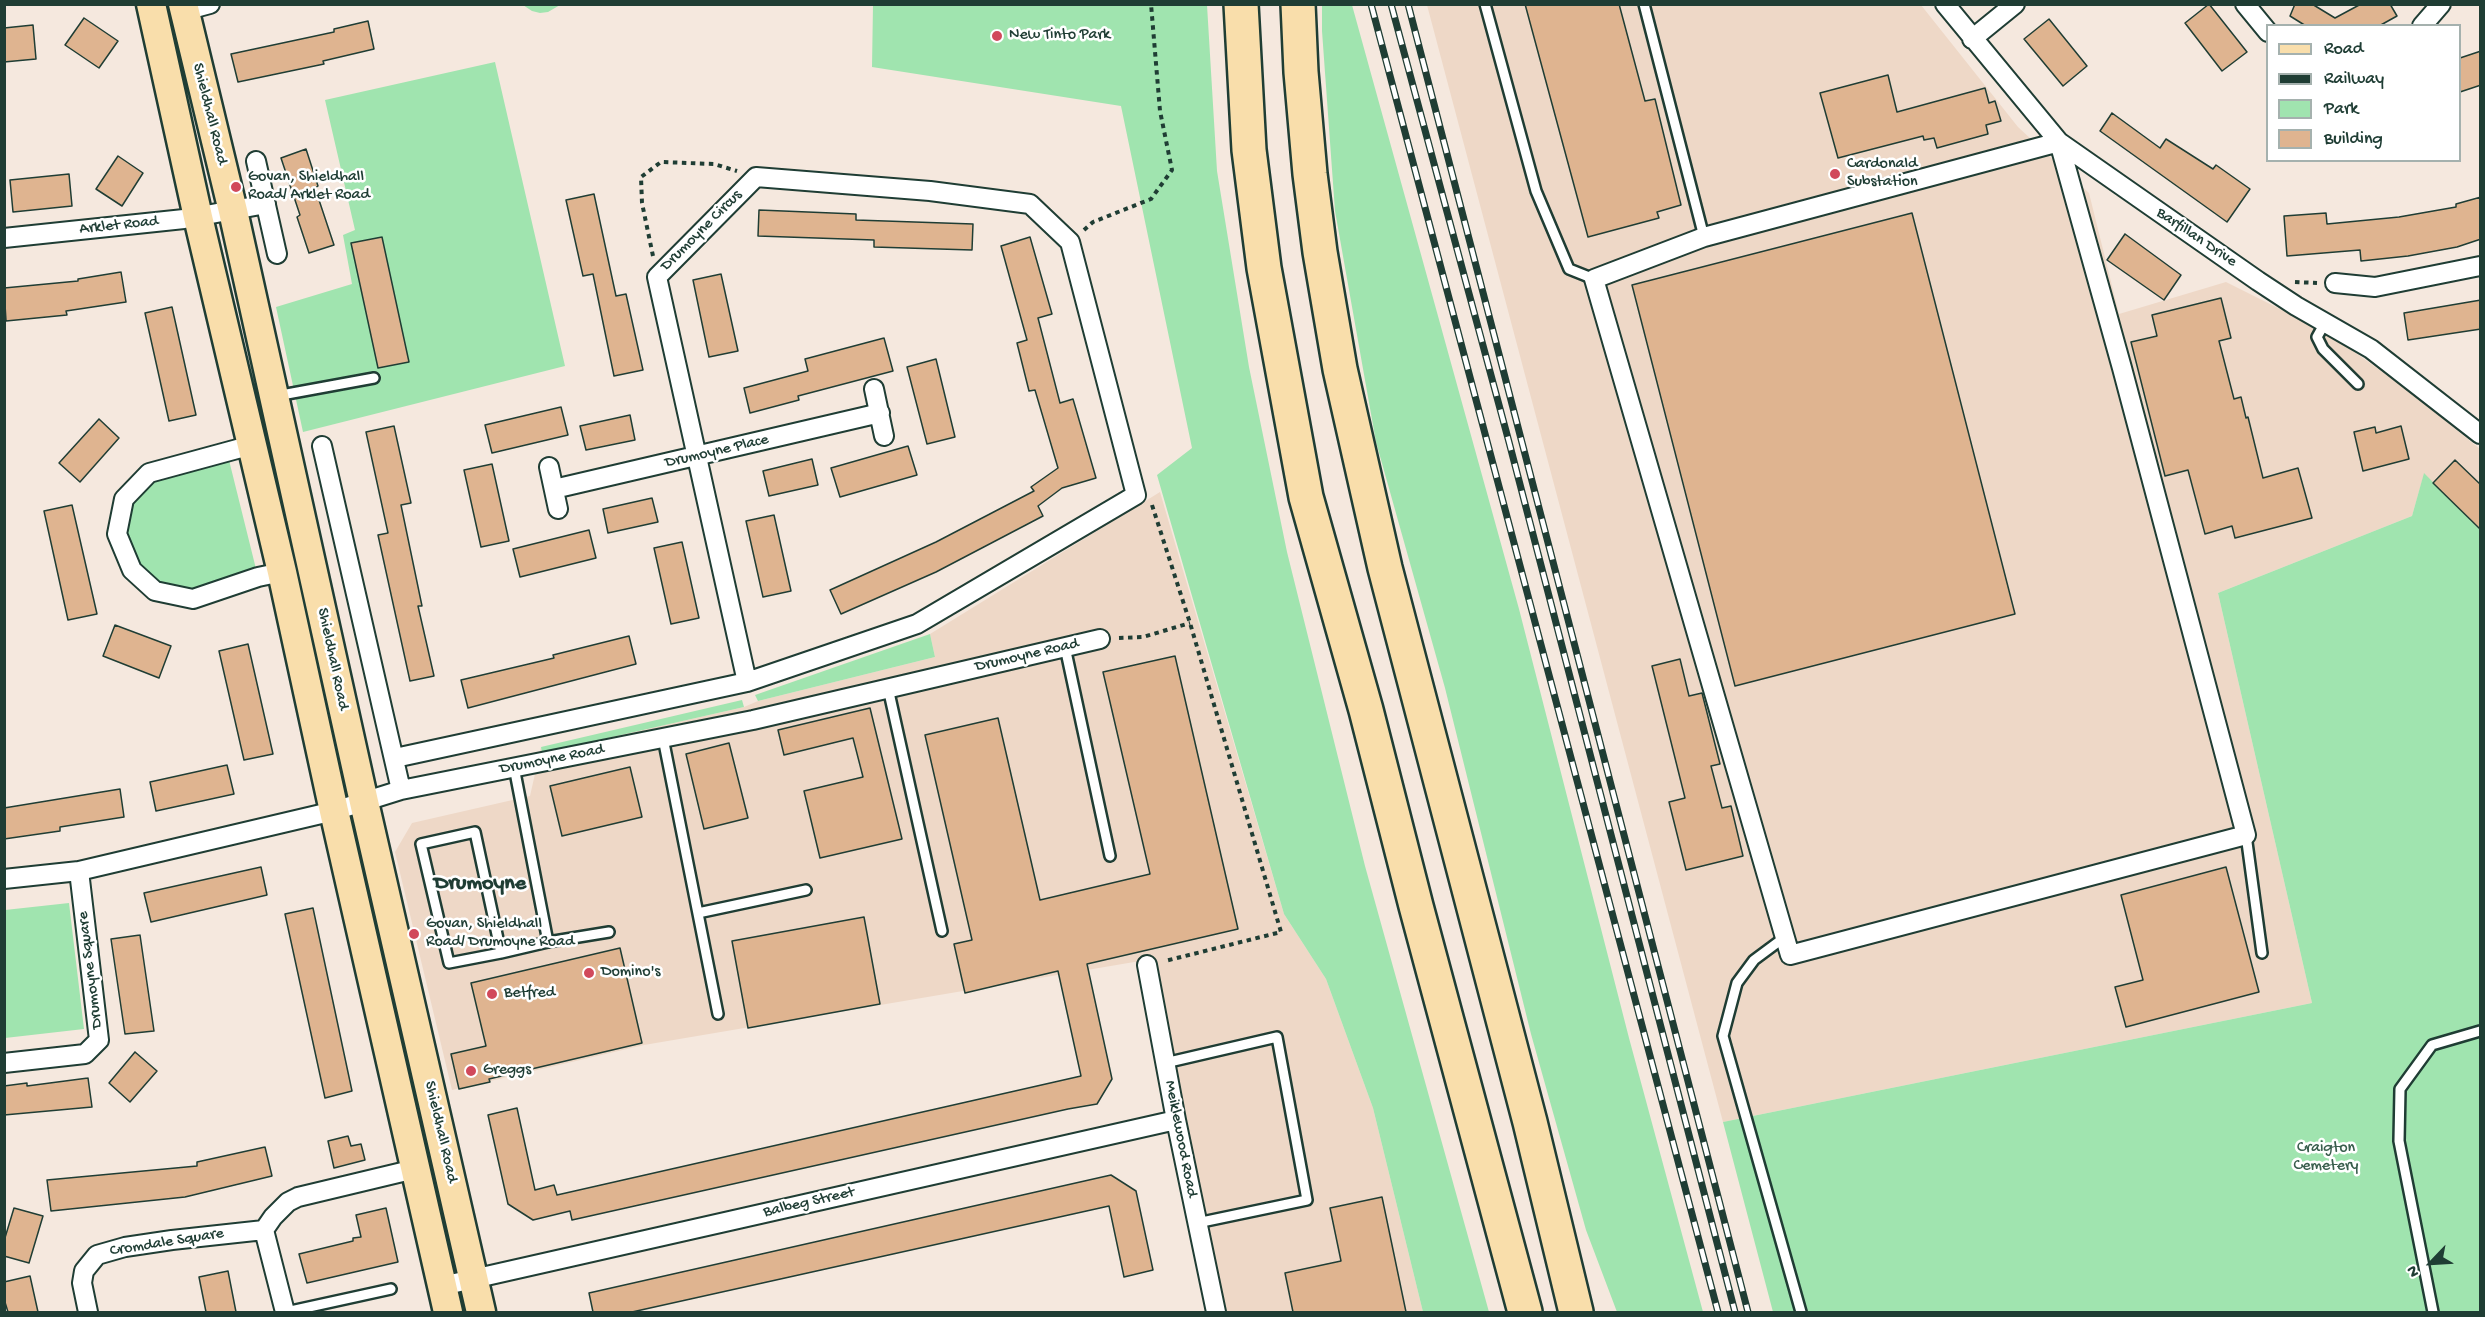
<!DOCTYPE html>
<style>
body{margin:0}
#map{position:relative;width:2485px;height:1317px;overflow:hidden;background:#f5e8de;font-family:"Gochi Hand",sans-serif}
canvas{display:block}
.frame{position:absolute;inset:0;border:6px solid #1f3d34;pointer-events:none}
.legend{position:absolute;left:2266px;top:24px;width:195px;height:138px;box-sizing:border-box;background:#fff;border:2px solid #a5b1ae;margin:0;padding:8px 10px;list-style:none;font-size:18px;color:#1f3d34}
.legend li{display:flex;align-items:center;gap:12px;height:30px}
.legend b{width:30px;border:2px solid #a5b1ae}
.north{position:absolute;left:2401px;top:1233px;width:60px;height:60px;-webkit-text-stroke:4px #fff;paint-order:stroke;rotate:245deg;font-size:16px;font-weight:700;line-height:24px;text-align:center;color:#1f3d34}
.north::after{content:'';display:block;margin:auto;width:21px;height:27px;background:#1f3d34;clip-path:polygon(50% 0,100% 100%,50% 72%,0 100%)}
</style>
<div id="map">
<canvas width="2485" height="1317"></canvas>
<div class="frame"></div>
<ul class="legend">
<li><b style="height:8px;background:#f9deab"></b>Road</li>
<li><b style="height:8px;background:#1f3d34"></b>Railway</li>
<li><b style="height:16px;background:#a0e4af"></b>Park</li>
<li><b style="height:16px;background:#dfb490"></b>Building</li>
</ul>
<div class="north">N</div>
</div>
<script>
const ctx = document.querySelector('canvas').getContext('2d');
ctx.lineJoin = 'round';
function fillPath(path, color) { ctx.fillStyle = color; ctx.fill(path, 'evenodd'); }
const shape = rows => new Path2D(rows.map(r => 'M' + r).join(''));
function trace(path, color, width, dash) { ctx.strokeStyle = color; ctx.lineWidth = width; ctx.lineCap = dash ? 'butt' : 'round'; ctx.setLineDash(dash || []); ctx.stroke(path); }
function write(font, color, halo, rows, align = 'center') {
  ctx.font = font + ' "Gochi Hand",sans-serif'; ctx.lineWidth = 5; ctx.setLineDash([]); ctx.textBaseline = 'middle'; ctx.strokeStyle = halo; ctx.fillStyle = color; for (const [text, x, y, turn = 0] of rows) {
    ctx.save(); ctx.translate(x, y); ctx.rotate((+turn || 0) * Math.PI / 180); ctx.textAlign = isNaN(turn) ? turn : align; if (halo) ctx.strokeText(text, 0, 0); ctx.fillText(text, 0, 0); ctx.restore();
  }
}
fillPath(shape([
 [1427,5,1921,5,2018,127,2089,193,2119,314,2226,282,2328,333,2406,389,2480,449,2480,530,2424,474,2412,516,2218,593,2312,1003,1723,1122],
 [1160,492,1284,914,1326,979,1373,1108,1423,1312,1227,1312,1146,960,644,1045,452,1090,395,852,412,823,530,796,541,747,542,753,744,707,758,701,935,657,930,634]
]), '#eed8c7');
fillPath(shape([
 [523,5,560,5,548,12,540,13,532,11],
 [873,5,1207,5,1217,171,1249,367,1287,552,1365,866,1489,1312,1423,1312,1373,1108,1326,979,1284,914,1157,475,1192,448,1121,106,872,67],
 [1322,5,1352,5,1519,609,1629,1038,1703,1312,1617,1312,1586,1230,1531,1034,1445,688,1376,442,1335,211,1322,31],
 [495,62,565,366,303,432,276,307,352,284,343,235,355,230,325,100],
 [227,452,258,577,193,599,155,591,117,534,124,499,149,473],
 [2424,473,2480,530,2480,1312,1773,1312,1723,1122,2312,1003,2218,593,2412,516],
 [930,634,935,657,758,701,755,695],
 [742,700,744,707,542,753,541,747],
 [69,903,84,1029,5,1038,5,910]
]), '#a0e4af');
const building = shape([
 [1525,4,1619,4,1645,101,1655,99,1681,205,1657,212,1659,218,1588,237,1525,4],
 [2209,4,2247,52,2222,71,2185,23,2209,4],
 [2295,4,2312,4,2335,18,2361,4,2390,4,2397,16,2379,26,2306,26,2290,16,2295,4],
 [84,18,118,41,99,68,65,45,84,18],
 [2049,19,2087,66,2063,86,2024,39,2049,19],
 [368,21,374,49,323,61,324,64,238,82,231,54,334,32,334,29,368,21],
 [33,25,36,59,4,62,4,28,33,25],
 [2481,51,2481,85,2460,92,2460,58,2481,51],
 [1888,75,1897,112,1985,88,1989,103,1995,101,2001,121,1986,125,1988,134,1937,148,1934,138,1924,140,1923,136,1838,158,1820,93,1888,75],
 [2112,113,2160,148,2166,139,2213,169,2216,165,2250,189,2227,222,2100,131,2112,113],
 [306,149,318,186,315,188,334,245,309,253,297,217,300,215,281,158,306,149],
 [118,156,143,173,122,206,96,189,118,156],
 [69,174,72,206,13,212,10,180,69,174],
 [594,194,616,296,626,294,643,370,614,376,593,274,583,276,566,200,594,194],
 [2481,197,2481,239,2457,247,2408,256,2361,261,2360,250,2287,256,2284,216,2326,213,2327,224,2399,217,2456,207,2456,204,2481,197],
 [759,210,856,214,856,220,973,224,972,250,874,247,874,240,758,236,759,210],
 [1912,213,2015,614,1735,686,1632,285,1912,213],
 [2125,234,2181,275,2164,300,2107,260,2125,234],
 [382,237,409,362,378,368,351,243,382,237],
 [1030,237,1052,314,1038,318,1060,403,1073,399,1096,478,1062,488,1038,506,1043,516,936,572,841,614,830,590,936,542,1034,491,1031,487,1058,468,1035,390,1029,391,1017,343,1027,340,1001,246,1030,237],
 [121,272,126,302,66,311,67,315,6,321,4,288,78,281,78,279,121,272],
 [721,274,738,351,709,357,693,280,721,274],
 [2221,298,2231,338,2219,341,2234,399,2241,397,2246,418,2248,417,2263,478,2298,468,2312,518,2235,538,2232,526,2205,534,2188,470,2165,476,2131,342,2157,336,2152,315,2221,298],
 [2481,300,2481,329,2408,340,2404,313,2481,300],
 [172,307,196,415,169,421,145,313,172,307],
 [884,338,893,371,798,396,799,400,750,413,744,388,808,371,805,359,884,338],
 [936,359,955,437,927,444,907,367,936,359],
 [561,407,568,435,492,453,485,425,561,407],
 [630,415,635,440,586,450,580,426,630,415],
 [99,419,119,438,80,482,59,463,99,419],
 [394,426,411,503,401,505,422,606,418,606,434,676,410,681,378,535,388,533,366,432,394,426],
 [2401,426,2409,459,2363,471,2354,432,2375,427,2376,433,2401,426],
 [908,446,917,475,840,497,831,468,908,446],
 [812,459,818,485,769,496,763,471,812,459],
 [2455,460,2481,485,2481,530,2433,483,2455,460],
 [492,464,509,541,481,547,464,470,492,464],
 [652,498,658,522,608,533,603,509,652,498],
 [72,505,97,614,68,620,44,511,72,505],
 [774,515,791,591,763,597,746,521,774,515],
 [589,530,596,558,520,577,513,549,589,530],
 [682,542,699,618,671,624,654,548,682,542],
 [115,625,171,646,159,678,103,656,115,625],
 [629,636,636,664,468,708,461,680,554,658,553,655,629,636],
 [248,644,273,754,244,760,219,651,248,644],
 [1175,656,1238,929,1087,964,1112,1079,1097,1104,1068,1109,572,1220,570,1211,533,1220,508,1204,488,1115,517,1108,535,1190,554,1185,557,1195,1081,1076,1058,971,965,993,954,944,972,940,925,735,998,718,1040,900,1150,874,1103,672,1175,656],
 [1680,659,1689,696,1702,693,1720,764,1711,766,1722,808,1731,806,1743,856,1686,870,1669,802,1685,798,1652,666,1680,659],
 [870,708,902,839,820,858,804,791,863,777,853,738,784,755,778,730,870,708],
 [729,743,748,818,704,829,686,754,729,743],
 [227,765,234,794,156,811,150,782,227,765],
 [630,767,642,817,562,836,550,786,630,767],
 [120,789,124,817,60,827,60,831,4,839,4,808,120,789],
 [261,867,267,895,151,922,144,893,261,867],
 [2226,867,2259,992,2126,1027,2115,987,2143,980,2121,895,2226,867],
 [313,908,352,1091,325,1098,285,914,313,908],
 [864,917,880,1004,748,1028,732,941,864,917],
 [140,935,154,1031,125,1034,111,939,140,935],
 [620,948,642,1043,489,1079,490,1082,459,1089,451,1054,486,1046,471,983,620,948],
 [135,1052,157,1071,130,1102,109,1083,135,1052],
 [88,1078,92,1107,4,1115,4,1086,27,1083,27,1086,88,1078],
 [348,1136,351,1146,361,1144,365,1160,334,1168,328,1141,348,1136],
 [265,1147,272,1176,185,1197,51,1211,47,1180,197,1166,197,1162,265,1147],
 [1111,1175,1136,1191,1153,1270,1124,1277,1109,1206,632,1312,593,1312,589,1293,1111,1175],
 [1382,1197,1406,1312,1293,1312,1285,1273,1341,1261,1330,1208,1382,1197],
 [14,1208,43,1216,29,1263,4,1256,4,1241,14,1208],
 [386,1208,398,1262,307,1283,299,1254,353,1241,353,1238,361,1237,356,1215,386,1208],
 [228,1271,236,1312,206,1312,199,1277,228,1271],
 [30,1276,38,1312,8,1312,4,1299,4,1282,30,1276]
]);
fillPath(building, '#dfb490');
trace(building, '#1f3d34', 1.5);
const lane = shape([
 [1485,4,1536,191,1569,269,1594,279],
 [1644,4,1704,237],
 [2326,321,2317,337,2323,349,2358,384],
 [276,396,374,378],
 [1065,647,1110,856],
 [888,688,942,931],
 [663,738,718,1014],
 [2246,835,2262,953],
 [698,913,806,890],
 [1785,937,1754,960,1737,983,1723,1036,1801,1312],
 [548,942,609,932],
 [501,953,475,832,421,844,449,963,501,953,548,942,514,767],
 [1165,1063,1277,1037,1307,1200,1197,1223],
 [286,1312,391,1289],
 [2433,1312,2399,1141,2400,1089,2432,1045,2480,1031]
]);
const street = shape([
 [1945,4,2059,142,2258,281,2296,306,2371,349,2480,434],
 [2245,4,2268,32],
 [184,11,210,4],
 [2422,26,2441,4],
 [1972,39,2015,4],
 [2059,142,2122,368,2246,835,1790,955,1594,279,1704,237,2059,142],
 [256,161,277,254],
 [4,238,184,219,266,204],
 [2335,283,2375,287,2480,266],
 [874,389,884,436],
 [252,445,149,473,124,499,117,534,132,570,155,591,193,599,258,577,282,572],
 [322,446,401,790],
 [549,467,558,509],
 [554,489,880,413],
 [395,758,747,682,917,624,1136,495,1070,242,1030,204,930,191,756,177,657,277,747,682],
 [4,879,79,871,334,811,401,790,753,720,1100,639],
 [1147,965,1176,1120,1216,1312],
 [4,1063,85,1054,99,1040,79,871],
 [442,1286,1176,1120],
 [88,1312,82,1283,84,1271,97,1255,125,1247,172,1240,264,1230],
 [285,1312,264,1230,273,1217,288,1202,298,1197,415,1169]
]);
const primary = shape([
 [151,4,198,217,282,572,334,811,448,1312],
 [183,4,233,211,364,802,481,1312]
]);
const highway = shape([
 [1241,4,1249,150,1264,268,1306,497,1366,710,1416,906,1525,1312],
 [1298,4,1301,72,1310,174,1320,252,1340,369,1385,568,1530,1122,1576,1312]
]);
trace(lane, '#1f3d34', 14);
trace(street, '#1f3d34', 22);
trace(primary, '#1f3d34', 33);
trace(highway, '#1f3d34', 38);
trace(shape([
 [1084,230,1093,222,1151,199,1172,170,1160,111,1151,4],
 [653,256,642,203,641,177,661,162,714,164,737,171],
 [2295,282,2317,283],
 [1152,505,1190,623,1281,932,1165,961],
 [1119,638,1143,637,1190,623]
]), '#1f3d34', 4, [4.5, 4.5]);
trace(lane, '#fff', 9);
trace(street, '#fff', 18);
trace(primary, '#f9deab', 28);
trace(highway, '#f9deab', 33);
const rail = shape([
 [1371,4,1718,1312],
 [1391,4,1509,442,1735,1312],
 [1408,4,1748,1312]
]);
trace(rail, '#1f3d34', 7);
trace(rail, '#fff', 4.5, [14]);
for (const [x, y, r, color] of [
 [997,36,6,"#d1495b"],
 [1835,174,6,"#d1495b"],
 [236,187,6,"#d1495b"],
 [414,934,6,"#d1495b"],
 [589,973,6,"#d1495b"],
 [492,994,6,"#d1495b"],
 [471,1071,6,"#d1495b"]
]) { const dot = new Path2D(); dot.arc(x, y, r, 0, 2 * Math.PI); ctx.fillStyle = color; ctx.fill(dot); trace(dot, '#fff', 2); }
write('16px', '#1f3d34', '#fff', [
 ["New Tinto Park",1009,36],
 ["Cardonald",1847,165],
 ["Substation",1847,183],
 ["Govan, Shieldhall",248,178],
 ["Road/ Arklet Road",248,196],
 ["Govan, Shieldhall",426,925],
 ["Road/ Drumoyne Road",426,943],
 ["Domino's",601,973],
 ["Betfred",504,994],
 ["Greggs",483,1071]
], 'left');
write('16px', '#1f3d34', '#fff', [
 ["Shieldhall Road",209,114,76],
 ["Arklet Road",119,226,-6],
 ["Drumoyne Circus",702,231,-45],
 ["Barfillan Drive",2196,238,34],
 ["Drumoyne Place",717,452,-13],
 ["Drumoyne Road",1027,656,-13],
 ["Shieldhall Road",332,659,78],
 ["Drumoyne Road",552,760,-11],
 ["Drumoyne Square",91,970,-97],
 ["Shieldhall Road",440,1132,77],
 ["Meiklewood Road",1180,1139,79],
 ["Balbeg Street",809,1203,-13],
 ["Cromdale Square",167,1243,-9]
]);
write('16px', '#395e4d', '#fff', [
 ["Craigton",2326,1149],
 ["Cemetery",2326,1167]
]);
write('bold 22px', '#1f3d34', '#fff', [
 ["Drumoyne",480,885]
]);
</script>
